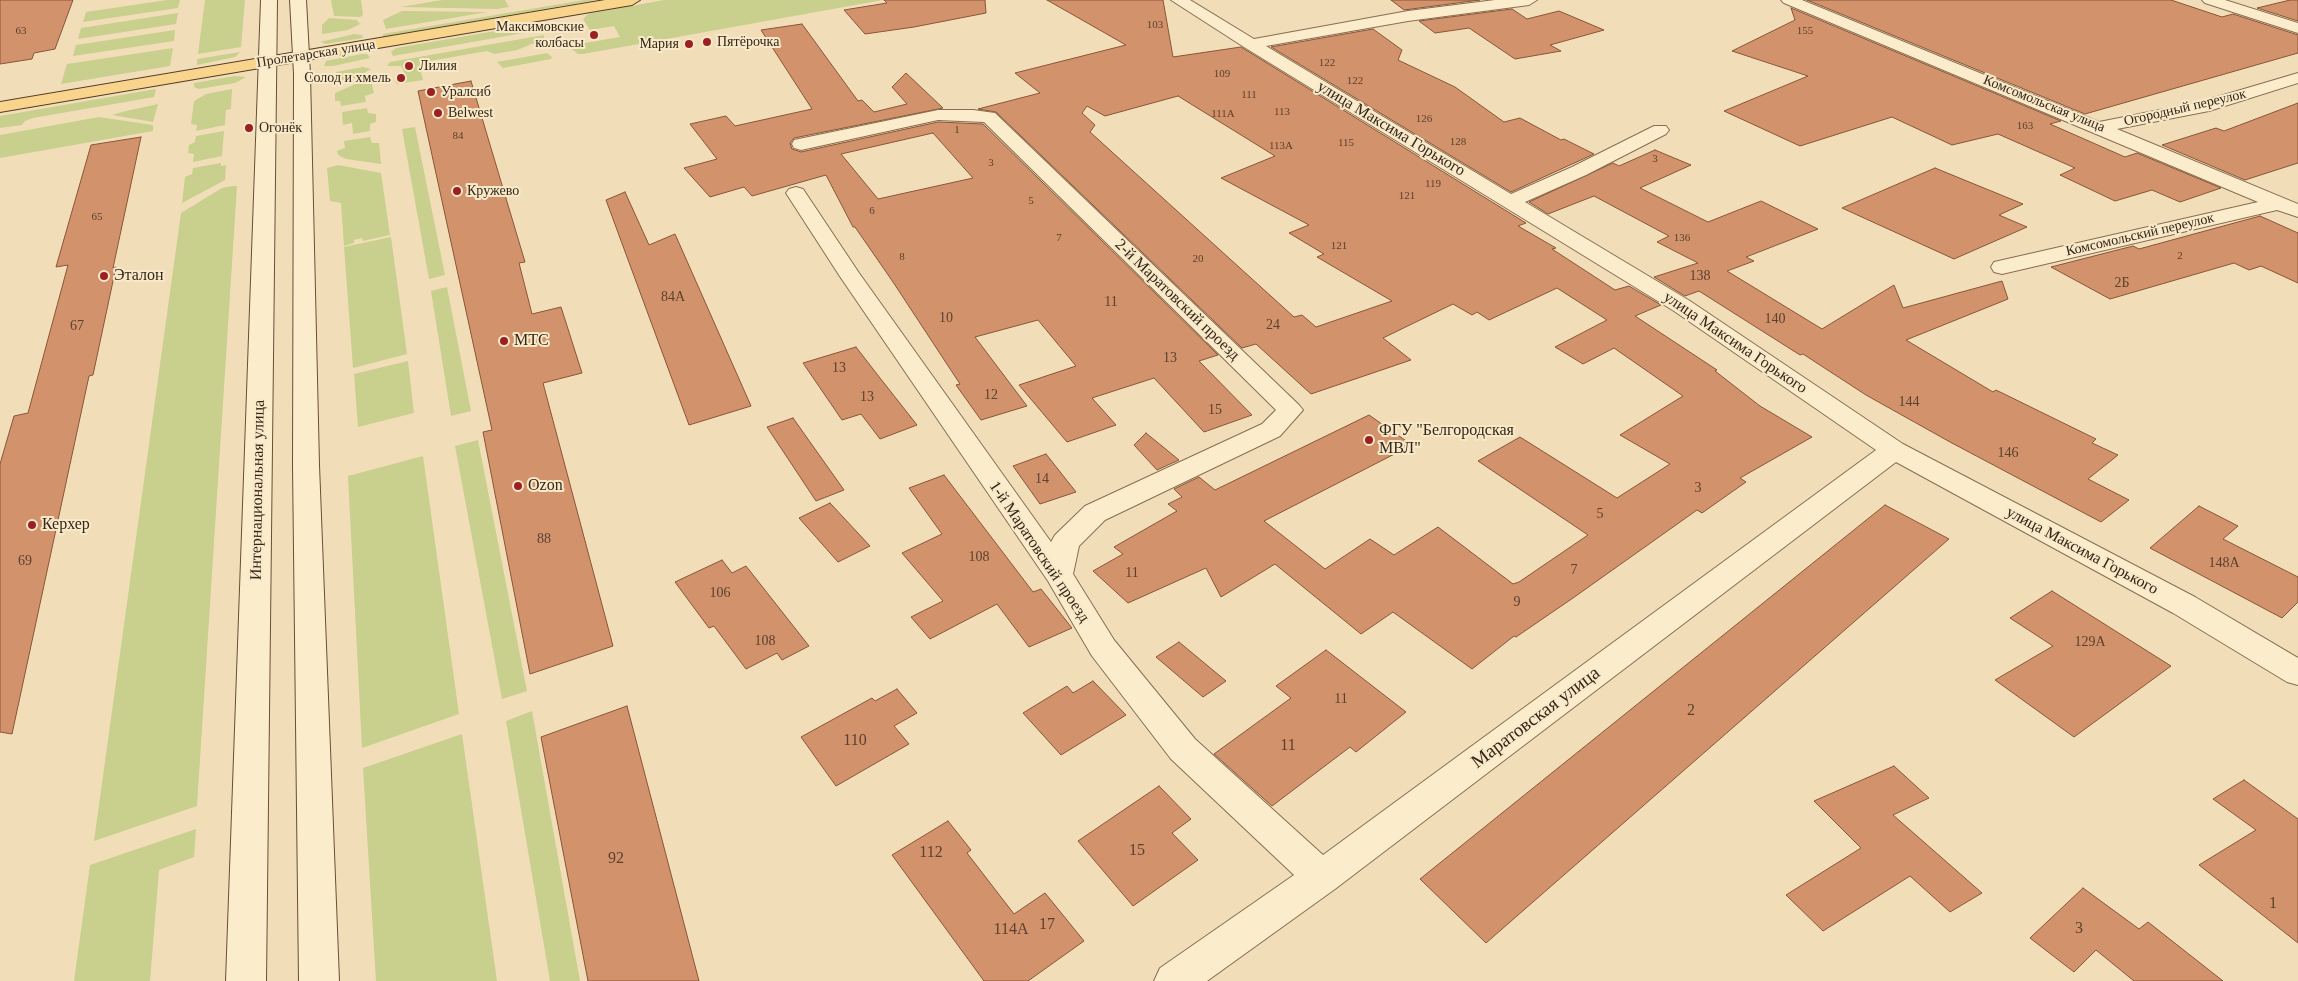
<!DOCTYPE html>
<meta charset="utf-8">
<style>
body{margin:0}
canvas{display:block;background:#f1deb9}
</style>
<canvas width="2298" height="981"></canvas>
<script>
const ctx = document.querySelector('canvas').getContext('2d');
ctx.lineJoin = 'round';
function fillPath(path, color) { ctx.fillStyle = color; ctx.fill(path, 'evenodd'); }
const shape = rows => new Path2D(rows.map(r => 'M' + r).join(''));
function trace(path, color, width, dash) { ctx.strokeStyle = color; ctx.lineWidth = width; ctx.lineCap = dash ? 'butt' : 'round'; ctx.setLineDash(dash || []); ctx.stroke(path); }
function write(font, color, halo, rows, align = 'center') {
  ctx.font = font + ' Georgia,serif'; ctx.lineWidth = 4; ctx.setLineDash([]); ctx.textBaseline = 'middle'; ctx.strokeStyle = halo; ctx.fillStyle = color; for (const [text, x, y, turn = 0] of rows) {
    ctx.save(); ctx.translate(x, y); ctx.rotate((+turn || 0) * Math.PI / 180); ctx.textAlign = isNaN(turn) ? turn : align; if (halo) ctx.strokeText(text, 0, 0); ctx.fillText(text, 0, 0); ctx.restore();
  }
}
fillPath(shape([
 [167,0,180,0,178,8,83,22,86,12],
 [205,0,245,0,241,47,198,54],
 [331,0,361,0,363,15,360,17,334,16],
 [442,0,505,0,509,7,497,9,400,7],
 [584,0,596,0,383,37,383,34],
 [664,0,883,0,583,54,578,54,568,46,620,37,614,26,590,30,583,19,588,14],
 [402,11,488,12,386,29,383,20],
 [178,13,176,24,78,39,81,28],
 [329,18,357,20,360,24,348,30,322,34,322,25],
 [525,26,543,26,546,29,393,56,391,52,396,48],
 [175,30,174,41,73,56,76,45],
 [354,34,362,35,363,38,326,44,320,42],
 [544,35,544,39,517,50,494,54,487,51,430,61,431,65,420,68,423,80,397,84,395,81,407,78,401,66,387,66,390,62],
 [173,48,170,66,61,84,67,64],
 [240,52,235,57,197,65,197,59],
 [547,53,552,57,551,59,503,68,497,62],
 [362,54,367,54,370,58,333,66,324,66,326,61],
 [363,67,371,69,355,78,337,81,336,72],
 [235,76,246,77,235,83,199,89,194,87,194,83],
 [367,79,371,80,374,93,365,96,366,102,341,106,340,101,335,101,335,93],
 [156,89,154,97,33,118,25,121,22,125,0,128,0,116],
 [232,89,231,109,226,110,225,125,196,131,197,125,191,124,194,101,206,94],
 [158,104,153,122,112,115,126,111],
 [367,108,368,113,376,114,376,122,370,124,370,131,353,134,352,123,343,125,342,112],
 [99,117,153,125,153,131,0,158,0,135],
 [415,127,445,275,429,279,402,129],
 [224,131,222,156,193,162,194,154,188,153,189,145,195,142,196,136],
 [370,137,372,143,379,143,381,164,346,159,338,155,337,151,345,148,344,141],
 [221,163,221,166,226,165,225,180,182,203,185,177,192,174,193,168],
 [338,165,381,173,390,235,363,241,362,238,354,240,354,243,344,246,341,203,330,201,327,168],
 [232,186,237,186,197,806,94,841,181,213,222,188],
 [391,237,407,354,353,368,344,247],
 [447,287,471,411,451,416,431,291],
 [408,361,414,413,358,427,354,374],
 [478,440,527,691,502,699,455,446],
 [423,456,459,714,362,748,348,476],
 [532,711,580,981,550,981,506,721],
 [462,734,497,981,376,981,363,768],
 [196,829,194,857,159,870,150,981,74,981,90,865]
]), '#c9cf8d');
const building = shape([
 [0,0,73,0,55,49,34,53,32,59,0,64,0,0],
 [884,0,985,0,986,13,914,27,865,34,844,10,887,3,884,0],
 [1047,0,1163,0,1173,57,1241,47,1526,223,1518,226,1556,248,1552,249,1615,290,1629,286,1661,305,1635,316,1717,370,1715,371,1760,406,1812,437,1740,478,1746,482,1702,513,1697,510,1573,598,1516,637,1514,636,1472,669,1393,612,1361,634,1275,564,1221,597,1206,568,1128,603,1093,571,1123,554,1114,547,1177,511,1168,504,1182,497,1174,489,1199,477,1215,490,1369,415,1412,445,1264,521,1325,569,1370,539,1394,555,1438,527,1513,584,1519,582,1588,535,1478,461,1520,437,1617,498,1670,464,1620,435,1683,396,1614,348,1583,364,1555,347,1607,320,1557,288,1489,320,1477,312,1472,315,1453,304,1383,338,1411,360,1311,394,1256,344,1242,348,996,112,978,109,1040,93,1015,73,1126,45,1047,0],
 [1178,96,1275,156,1221,178,1309,225,1289,233,1324,254,1317,257,1392,301,1316,327,1302,315,1294,317,1090,132,1095,125,1082,113,1087,106,1105,116,1178,96],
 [1391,0,1480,0,1404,10,1391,0],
 [1807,0,2171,0,2222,17,2233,14,2298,35,2298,53,2085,114,1807,0],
 [2290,0,2298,0,2298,21,2257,8,2290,0],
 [1791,8,2061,121,2050,124,2125,157,2137,153,2221,188,2180,202,2152,190,2115,201,2060,175,2075,168,1998,134,1952,145,1892,117,1800,146,1724,111,1808,76,1732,51,1795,20,1791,8],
 [1512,9,1527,19,1559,11,1604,30,1550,45,1561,51,1515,59,1469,28,1435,33,1419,21,1512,9],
 [802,24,858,101,862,100,874,112,907,104,892,87,906,73,943,108,794,138,790,143,792,149,801,152,938,122,983,124,1218,355,1199,361,1252,415,1204,432,1154,378,1092,398,1116,425,1067,442,1019,385,1076,366,1038,320,975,337,1027,406,981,420,956,385,960,384,893,282,855,227,853,227,826,175,752,196,744,187,710,197,684,168,717,159,690,124,726,116,735,126,812,109,761,30,802,24],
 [933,133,973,178,878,199,841,154,933,133],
 [1373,29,1402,50,1398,60,1455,87,1504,122,1520,118,1561,140,1564,139,1594,154,1511,192,1271,47,1373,29],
 [471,81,525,262,519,263,532,314,561,307,582,373,543,383,613,646,530,674,483,432,492,430,418,91,471,81],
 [2298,103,2298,163,2245,180,2162,145,2216,128,2224,131,2298,103],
 [141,137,113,268,116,267,93,375,89,376,12,734,0,732,0,464,14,416,28,413,68,265,56,267,91,145,141,137],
 [1655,150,1691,165,1640,188,1708,222,1761,201,1818,229,1746,257,1754,261,1727,271,1822,329,1894,285,1903,308,2002,281,2008,299,1906,340,1993,392,1996,390,2096,439,2092,443,2118,455,2088,479,2129,500,2101,522,1950,442,1866,395,1803,354,1800,355,1699,291,1685,296,1654,277,1698,263,1657,242,1669,236,1594,196,1548,214,1529,202,1613,163,1619,166,1655,150],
 [1935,168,2023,204,1999,215,2027,227,1954,259,1842,208,1935,168],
 [625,192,649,245,675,234,751,406,689,425,606,200,625,192],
 [2260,216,2298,233,2298,283,2261,266,2249,270,2234,263,2110,299,2051,267,2133,246,2139,249,2260,216],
 [856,347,880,378,917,425,880,439,861,414,842,420,803,363,856,347],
 [793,418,844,490,816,501,767,427,793,418],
 [1146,433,1179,460,1157,470,1134,445,1146,433],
 [1046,454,1076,492,1040,504,1013,466,1046,454],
 [944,475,1033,592,1041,589,1072,628,1029,647,997,604,930,639,911,617,943,601,902,553,942,534,909,488,944,475],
 [830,503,870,546,838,562,799,518,830,503],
 [1885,505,1949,539,1486,943,1420,879,1885,505],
 [2199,506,2238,526,2223,539,2298,577,2298,602,2282,618,2150,548,2199,506],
 [722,560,732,573,746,566,809,646,782,660,777,653,746,669,714,626,709,628,675,582,722,560],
 [2052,591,2171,666,2074,737,1995,680,2053,646,2010,618,2052,591],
 [1179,642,1226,681,1203,697,1156,657,1179,642],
 [1326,650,1406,712,1356,752,1350,747,1272,806,1214,754,1291,698,1276,686,1326,650],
 [1093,681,1126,715,1061,755,1023,713,1067,686,1073,693,1093,681],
 [897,689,917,713,894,726,909,744,836,786,801,737,872,698,875,701,897,689],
 [627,706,699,981,588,981,541,737,627,706],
 [1894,766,1929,798,1893,815,1982,893,1950,912,1910,876,1823,931,1786,895,1861,848,1814,801,1894,766],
 [2244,780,2298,819,2298,943,2199,865,2256,830,2213,799,2244,780],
 [1159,786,1191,819,1172,833,1198,860,1133,906,1078,841,1159,786],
 [948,821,971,850,967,853,1014,914,1045,893,1084,941,1028,981,984,981,892,855,948,821],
 [2083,888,2139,929,2148,922,2223,981,2134,981,2096,950,2074,972,2030,938,2083,888]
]);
fillPath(building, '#d2936c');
trace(building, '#895537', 1);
const minor = shape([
 [1171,0,1190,0,1254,39,1408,11,1495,0,1537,0,1529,5,1408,21,1266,46,1511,194,1572,167,1654,126,1666,126,1669,130,1666,134,1586,175,1525,202,1690,301,1903,444,2195,597,2298,658,2298,685,2287,682,2173,613,1896,462,1335,889,1207,981,1154,981,1160,968,1294,875,1171,759,1092,656,1048,581,839,275,786,193,789,189,796,187,803,189,859,273,1051,542,1055,535,1085,506,1262,424,1276,410,984,122,938,120,801,150,794,148,792,144,794,140,938,110,973,110,995,113,1299,405,1303,410,1280,436,1105,520,1079,546,1073,574,1114,640,1195,739,1323,855,1876,450,1674,311,1244,47,1171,0],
 [1781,0,1802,0,2099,122,2200,102,2298,73,2298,83,2209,111,2117,129,2298,204,2298,217,2277,210,2002,274,1994,272,1991,267,1994,262,2258,202,1784,3,1781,0],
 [2202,0,2225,0,2298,23,2298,33,2205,3,2202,0]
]);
const secondary = shape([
 [261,0,277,0,266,981,226,981,261,0],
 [290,0,306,0,310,74,319,465,339,981,299,981,293,465,294,74,290,0]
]);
const primary = shape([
 [605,0,640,0,632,5,0,112,0,102,605,0]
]);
trace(minor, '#886d53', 2);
trace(secondary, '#694e36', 2);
trace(primary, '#543b28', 2);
fillPath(minor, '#fbeccc');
fillPath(secondary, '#fbeccc');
fillPath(primary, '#f9d48c');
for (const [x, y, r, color] of [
 [594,35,5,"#9b1f23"],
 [707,42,5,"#9b1f23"],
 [689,44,5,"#9b1f23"],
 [409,66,5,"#9b1f23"],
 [401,78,5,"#9b1f23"],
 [431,92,5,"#9b1f23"],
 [438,113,5,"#9b1f23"],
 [249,128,5,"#9b1f23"],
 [457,191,5,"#9b1f23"],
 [104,276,5,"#9b1f23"],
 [504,341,5,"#9b1f23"],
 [1369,440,5,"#9b1f23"],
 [518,486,5,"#9b1f23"],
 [32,525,5,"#9b1f23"]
]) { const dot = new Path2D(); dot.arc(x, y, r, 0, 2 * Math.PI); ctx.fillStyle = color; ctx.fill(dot); trace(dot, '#f8e9c9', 2); }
write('11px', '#5c412e', null, [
 ["103",1155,25],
 ["63",21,31],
 ["155",1805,31],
 ["122",1327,63],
 ["109",1222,74],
 ["122",1355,81],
 ["111",1249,95],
 ["113",1282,112],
 ["111А",1223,114],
 ["126",1424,119],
 ["163",2025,126],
 ["1",957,130],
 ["84",458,136],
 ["128",1458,142],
 ["115",1346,143],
 ["113А",1281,146],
 ["3",1655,159],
 ["3",991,163],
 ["119",1433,184],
 ["121",1407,196],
 ["5",1031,201],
 ["6",872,211],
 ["65",97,217],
 ["7",1059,238],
 ["136",1682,238],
 ["121",1339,246],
 ["2",2180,256],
 ["8",902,257],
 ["20",1198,259]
]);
write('14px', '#352619', '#f8e9c9', [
 ["Максимовские",584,27,"right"],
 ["колбасы",584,43,"right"],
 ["Пятёрочка",717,42],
 ["Мария",679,44,"right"],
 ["Лилия",419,66],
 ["Солод и хмель",391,78,"right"],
 ["Уралсиб",441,92],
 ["Belwest",448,113],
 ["Огонёк",259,128],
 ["Кружево",467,191]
], 'left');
write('14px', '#352619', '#f8e9c9', [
 ["Пролетарская улица",316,54,-9],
 ["Комсомольская улица",2044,104,22],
 ["Огородный переулок",2185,108,-13],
 ["Комсомольский переулок",2140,235,-13]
]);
write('14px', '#5c412e', null, [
 ["138",1700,276],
 ["2Б",2122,283],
 ["84А",673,297],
 ["11",1111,302],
 ["10",946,318],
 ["140",1775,319],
 ["24",1273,325],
 ["67",77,326],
 ["13",1170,358],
 ["13",839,368],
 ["12",991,395],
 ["13",867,397],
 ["144",1909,402],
 ["15",1215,410],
 ["146",2008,453],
 ["14",1042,479],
 ["3",1698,488],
 ["5",1600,514],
 ["88",544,539],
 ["108",979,557],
 ["69",25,561],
 ["148А",2224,563],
 ["7",1574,570],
 ["11",1132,573],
 ["106",720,593],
 ["9",1517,602],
 ["108",765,641],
 ["129А",2090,642],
 ["11",1341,699]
]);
write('16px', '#352619', '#f8e9c9', [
 ["улица Максима Горького",1391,129,31],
 ["2-й Маратовский проезд",1177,300,44],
 ["улица Максима Горького",1735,343,34],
 ["Интернациональная улица",258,490,-89],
 ["улица Максима Горького",2082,551,28],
 ["1-й Маратовский проезд",1039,552,56]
]);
write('16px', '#352619', '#f8e9c9', [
 ["Эталон",114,276],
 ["МТС",514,341],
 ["ФГУ \"Белгородская",1379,431],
 ["МВЛ\"",1379,449],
 ["Ozon",528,486],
 ["Керхер",42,525]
], 'left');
write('16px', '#5c412e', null, [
 ["2",1691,711],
 ["110",855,741],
 ["11",1288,746],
 ["15",1137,851],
 ["112",931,853],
 ["92",616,859],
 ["1",2273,904],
 ["17",1047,925],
 ["3",2079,929],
 ["114А",1011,930]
]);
write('19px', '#352619', '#f8e9c9', [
 ["Маратовская улица",1536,718,-37]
]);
</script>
